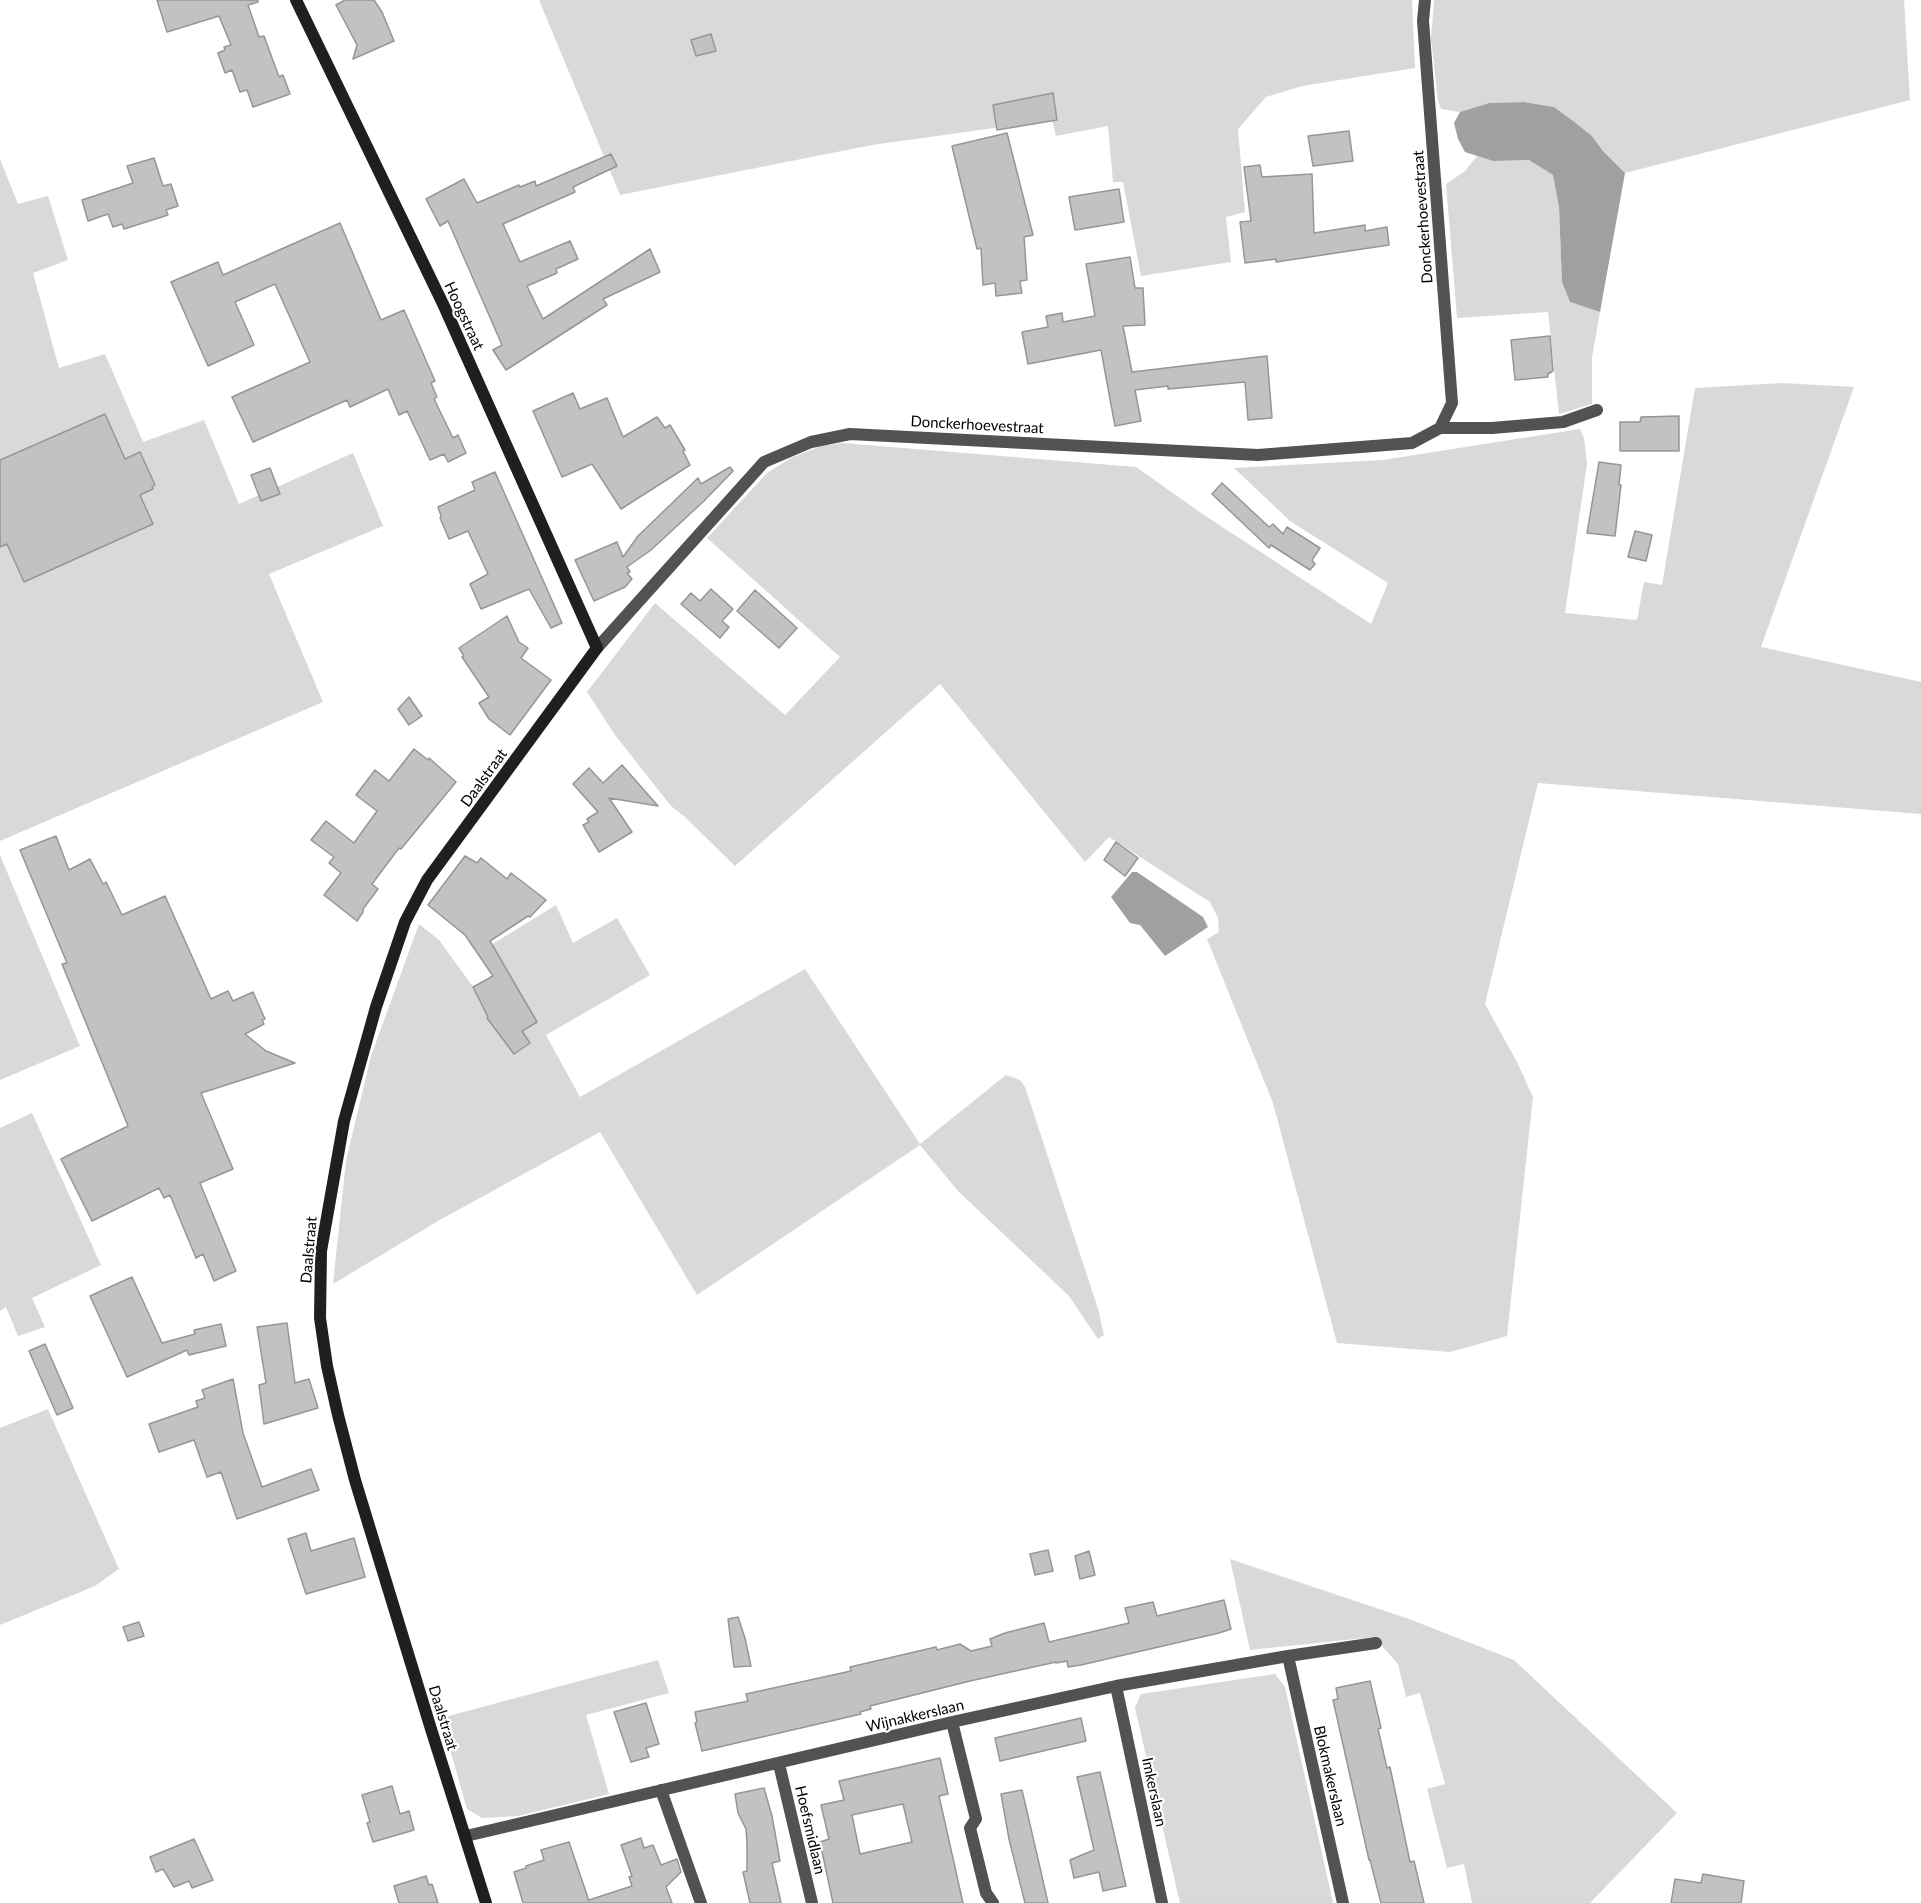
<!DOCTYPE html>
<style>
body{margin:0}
canvas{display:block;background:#fff}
</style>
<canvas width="1921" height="1903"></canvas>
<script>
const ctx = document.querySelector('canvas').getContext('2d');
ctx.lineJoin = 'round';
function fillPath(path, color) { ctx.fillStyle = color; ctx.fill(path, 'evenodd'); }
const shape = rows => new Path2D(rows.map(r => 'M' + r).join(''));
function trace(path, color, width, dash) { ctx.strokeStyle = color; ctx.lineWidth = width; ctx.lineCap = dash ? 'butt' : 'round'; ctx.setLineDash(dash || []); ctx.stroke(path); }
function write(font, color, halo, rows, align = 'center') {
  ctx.font = font + ' Lato,sans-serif'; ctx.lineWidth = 4.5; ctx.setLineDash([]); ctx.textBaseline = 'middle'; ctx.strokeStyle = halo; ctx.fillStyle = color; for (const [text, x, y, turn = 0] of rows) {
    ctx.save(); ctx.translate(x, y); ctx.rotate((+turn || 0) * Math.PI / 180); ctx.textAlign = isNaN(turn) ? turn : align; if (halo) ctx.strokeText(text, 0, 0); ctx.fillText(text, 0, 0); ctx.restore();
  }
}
fillPath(shape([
 [539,0,1412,0,1415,68,1302,86,1266,97,1238,129,1245,212,1226,217,1231,262,1141,276,1123,182,1113,182,1108,126,1056,136,1052,120,872,145,620,195],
 [1434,0,1904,0,1910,100,1625,173,1603,151,1592,136,1554,107,1524,102,1489,103,1460,112,1441,109,1438,101,1431,39],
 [1477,156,1493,161,1529,160,1553,175,1559,207,1562,282,1570,302,1600,312,1592,357,1592,404,1559,414,1548,312,1457,318,1446,184,1465,171],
 [0,159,18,204,48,196,68,260,33,273,59,368,105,354,143,442,204,420,239,504,353,453,383,526,269,574,323,702,0,841],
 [1782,383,1854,387,1761,647,1921,682,1921,814,1538,783,1485,1004,1518,1064,1533,1097,1507,1336,1450,1352,1337,1343,1273,1103,1207,939,1219,932,1218,918,1210,902,1109,837,1085,862,940,684,735,866,685,817,671,806,615,735,587,692,655,603,785,715,840,657,707,538,767,473,791,458,821,446,842,443,1136,467,1204,515,1371,624,1388,583,1290,521,1234,468,1383,460,1580,429,1584,438,1587,464,1565,613,1637,620,1644,582,1662,585,1695,388],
 [0,855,80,1046,0,1080],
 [556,905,573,943,617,918,650,975,546,1035,580,1097,805,969,920,1144,1006,1075,1020,1080,1025,1087,1098,1309,1104,1335,1098,1339,1069,1296,958,1191,920,1145,697,1295,600,1132,438,1221,333,1284,346,1161,371,1056,419,924,439,940,490,1010,521,993,491,945],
 [32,1113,101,1265,32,1298,45,1327,18,1336,6,1307,0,1311,0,1128],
 [48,1409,119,1569,95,1586,0,1625,0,1428],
 [1230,1559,1409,1619,1514,1660,1677,1813,1590,1903,1472,1903,1464,1864,1447,1868,1427,1789,1445,1784,1420,1693,1406,1697,1398,1664,1374,1637,1250,1650],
 [658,1660,669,1693,586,1715,609,1794,518,1816,482,1818,467,1809,441,1718],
 [1275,1674,1285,1687,1333,1903,1180,1903,1135,1708,1141,1694]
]), '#d9d9d9');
fillPath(shape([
 [1524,102,1554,107,1573,121,1592,136,1603,151,1625,173,1600,312,1570,302,1562,282,1559,207,1553,175,1529,160,1493,161,1465,152,1458,139,1454,123,1460,112,1489,103],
 [1132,872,1137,872,1203,917,1208,927,1165,956,1140,925,1130,923,1111,897]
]), '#a0a0a0');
const building = shape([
 [157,0,258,0,258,2,248,5,259,37,264,36,279,77,283,75,290,94,253,107,247,90,240,92,232,70,225,73,218,53,225,50,224,47,231,45,219,16,167,32,157,0],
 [345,0,374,0,382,12,394,41,353,59,357,45,336,5,345,0],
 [711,34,716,51,696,56,691,40,711,34],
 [1053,93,1057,120,997,130,993,105,1053,93],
 [1349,131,1353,161,1313,166,1308,136,1349,131],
 [1007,133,1033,235,1024,237,1027,280,1020,281,1022,293,996,296,995,283,983,285,981,248,977,249,952,146,1007,133],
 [611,154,617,166,573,187,575,192,503,224,520,262,570,241,578,259,556,269,557,273,527,286,543,319,650,249,660,272,603,299,607,305,506,370,493,350,502,345,448,221,440,226,426,199,464,179,477,203,519,185,520,187,535,181,536,186,611,154],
 [154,158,163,186,171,184,178,206,166,210,168,215,124,229,122,224,113,227,108,214,88,221,82,200,133,183,127,166,154,158],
 [1260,165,1262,177,1312,174,1314,233,1365,225,1365,231,1387,227,1389,245,1276,262,1276,259,1245,263,1240,222,1251,221,1244,167,1260,165],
 [1119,189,1124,222,1075,230,1069,197,1119,189],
 [340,223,381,320,404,310,435,381,431,383,437,397,434,399,453,438,458,435,466,453,448,462,444,454,430,460,407,411,399,415,388,389,350,407,347,400,253,442,232,397,310,362,275,284,235,302,254,345,208,366,171,282,218,262,223,275,340,223],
 [1130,257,1135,288,1143,288,1145,325,1123,326,1132,372,1267,356,1272,418,1248,420,1245,382,1168,389,1168,386,1135,390,1141,421,1115,426,1101,350,1028,364,1022,332,1048,327,1046,316,1062,313,1063,322,1095,316,1086,264,1130,257],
 [1550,336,1553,371,1548,374,1548,377,1515,380,1511,340,1550,336],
 [573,393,580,409,607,398,623,437,657,417,665,428,670,425,685,450,683,451,690,465,621,509,592,464,562,477,533,411,573,393],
 [105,414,125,459,140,452,155,485,152,487,153,489,140,495,153,524,24,582,7,544,0,547,0,460,105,414],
 [1679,416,1679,451,1620,451,1620,422,1640,422,1641,417,1679,416],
 [1599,462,1621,465,1619,485,1621,485,1615,536,1587,533,1599,462],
 [730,467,733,471,704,501,651,550,627,567,630,572,627,573,632,579,625,587,594,601,575,560,617,542,623,557,638,536,698,478,701,484,730,467],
 [270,468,280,494,261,501,251,475,270,468],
 [495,472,562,623,551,628,529,589,481,609,470,584,488,574,468,531,449,539,440,518,441,516,438,507,475,490,472,482,495,472],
 [1222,483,1269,527,1273,524,1283,534,1287,527,1320,548,1312,560,1315,564,1310,570,1271,545,1269,548,1212,494,1222,483],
 [1635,531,1652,535,1646,561,1628,557,1635,531],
 [711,589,733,609,722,621,729,627,720,638,681,604,691,593,700,601,711,589],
 [755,590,797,628,779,648,737,611,755,590],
 [507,616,519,642,528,648,521,658,551,680,510,735,489,719,479,703,489,697,462,657,464,656,459,648,507,616],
 [409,697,422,716,409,725,398,709,409,697],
 [414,749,428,760,429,758,456,782,401,849,399,848,372,884,378,889,363,909,363,912,357,921,324,895,341,873,329,863,334,857,311,840,326,821,354,843,377,811,356,795,375,770,389,781,414,749],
 [622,765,658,806,609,798,632,832,599,852,583,825,589,822,587,819,598,812,573,784,589,768,603,783,622,765],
 [56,836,69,870,90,859,103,884,106,882,122,915,165,896,211,999,228,991,233,1001,253,992,265,1019,262,1020,264,1024,245,1034,266,1051,295,1063,201,1093,233,1169,200,1183,236,1271,214,1281,203,1254,196,1258,170,1195,164,1198,159,1188,92,1221,61,1159,128,1126,62,964,67,963,20,850,56,836],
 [1116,842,1138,858,1125,876,1104,860,1116,842],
 [465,856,477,863,481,858,507,879,511,873,546,900,530,917,528,916,490,941,537,1022,522,1031,530,1043,514,1054,487,1018,488,1017,473,987,493,976,465,935,428,905,465,856],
 [132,1277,162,1343,195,1334,194,1330,221,1324,226,1346,189,1355,187,1350,127,1377,90,1296,132,1277],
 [287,1323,295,1383,309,1379,318,1408,264,1424,259,1385,266,1383,257,1327,287,1323],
 [45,1344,73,1408,57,1415,29,1351,45,1344],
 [233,1379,243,1433,262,1487,311,1469,319,1490,237,1519,221,1472,207,1477,194,1440,159,1452,149,1424,198,1407,196,1401,205,1398,202,1390,233,1379],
 [306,1533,311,1551,354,1538,365,1577,306,1594,288,1539,306,1533],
 [1048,1550,1053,1571,1035,1575,1030,1554,1048,1550],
 [1089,1551,1095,1575,1080,1579,1075,1556,1089,1551],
 [1224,1600,1231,1629,1219,1633,1081,1665,1068,1667,1067,1661,1056,1663,1056,1662,970,1681,870,1706,871,1709,860,1712,861,1714,702,1751,695,1723,697,1722,695,1712,748,1701,746,1694,851,1671,850,1667,936,1647,937,1650,960,1644,971,1651,992,1646,990,1639,1005,1633,1044,1623,1049,1642,1129,1623,1125,1608,1153,1602,1157,1616,1224,1600],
 [738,1617,745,1638,751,1666,734,1667,728,1619,738,1617],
 [139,1622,144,1636,128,1641,123,1627,139,1622],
 [1370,1681,1381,1728,1378,1729,1387,1768,1390,1767,1410,1862,1414,1861,1424,1903,1381,1903,1370,1860,1369,1860,1333,1700,1338,1699,1336,1688,1370,1681],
 [646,1703,659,1744,646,1748,649,1757,631,1762,614,1712,646,1703],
 [1081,1718,1086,1741,1000,1761,995,1738,1081,1718],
 [940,1758,948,1794,939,1796,963,1903,833,1903,820,1842,829,1839,821,1805,844,1800,839,1781,940,1758],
 [903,1804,912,1842,860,1854,852,1815,903,1804],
 [1100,1772,1126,1886,1103,1891,1099,1872,1074,1878,1070,1860,1094,1850,1077,1777,1100,1772],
 [392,1786,400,1814,409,1811,414,1830,373,1842,367,1823,370,1822,362,1795,392,1786],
 [764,1788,772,1816,780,1861,772,1863,781,1903,750,1903,743,1872,747,1871,747,1843,746,1829,738,1813,735,1794,764,1788],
 [1022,1790,1041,1872,1048,1903,1025,1903,1009,1839,1001,1794,1022,1790],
 [641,1838,644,1848,653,1845,661,1865,677,1859,681,1872,666,1887,672,1903,523,1903,514,1872,526,1868,526,1866,544,1860,541,1850,569,1842,589,1901,589,1900,632,1886,629,1877,632,1876,621,1845,641,1838],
 [194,1839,213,1880,192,1888,189,1881,174,1887,163,1869,156,1872,150,1857,194,1839],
 [1703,1874,1744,1881,1741,1903,1671,1903,1675,1879,1701,1883,1703,1874],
 [426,1876,429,1885,432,1884,438,1903,399,1903,394,1886,426,1876]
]);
fillPath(building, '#c2c2c2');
trace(building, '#969696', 1.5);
trace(shape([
 [1425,0,1423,21,1452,403,1440,428],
 [597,648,764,462,811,442,850,434,1258,455,1412,443,1440,428,1492,428,1563,422,1597,410],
 [1288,1656,1343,1903],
 [1116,1686,1162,1903],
 [952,1722,976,1819,970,1828,986,1893,993,1903],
 [779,1764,812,1903],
 [661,1790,701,1903],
 [466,1836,952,1722,1116,1686,1288,1656,1376,1643]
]), '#525252', 12);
trace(shape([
 [296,0,444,306,597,648,427,880,405,922,376,1007,344,1121,321,1251,320,1318,327,1366,338,1415,355,1480,431,1729,486,1903]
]), '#1f1f1f', 12);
write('15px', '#000', '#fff', [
 ["Donckerhoevestraat",1423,217,-94],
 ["Hoogstraat",464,316,65],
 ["Donckerhoevestraat",977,425,3],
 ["Daalstraat",484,778,-54],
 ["Daalstraat",309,1250,-85],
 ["Wijnakkerslaan",915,1716,-13],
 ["Daalstraat",443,1718,73],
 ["Blokmakerslaan",1330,1776,77],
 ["Imkerslaan",1154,1792,78],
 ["Hoefsmidlaan",810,1830,77]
]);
</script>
